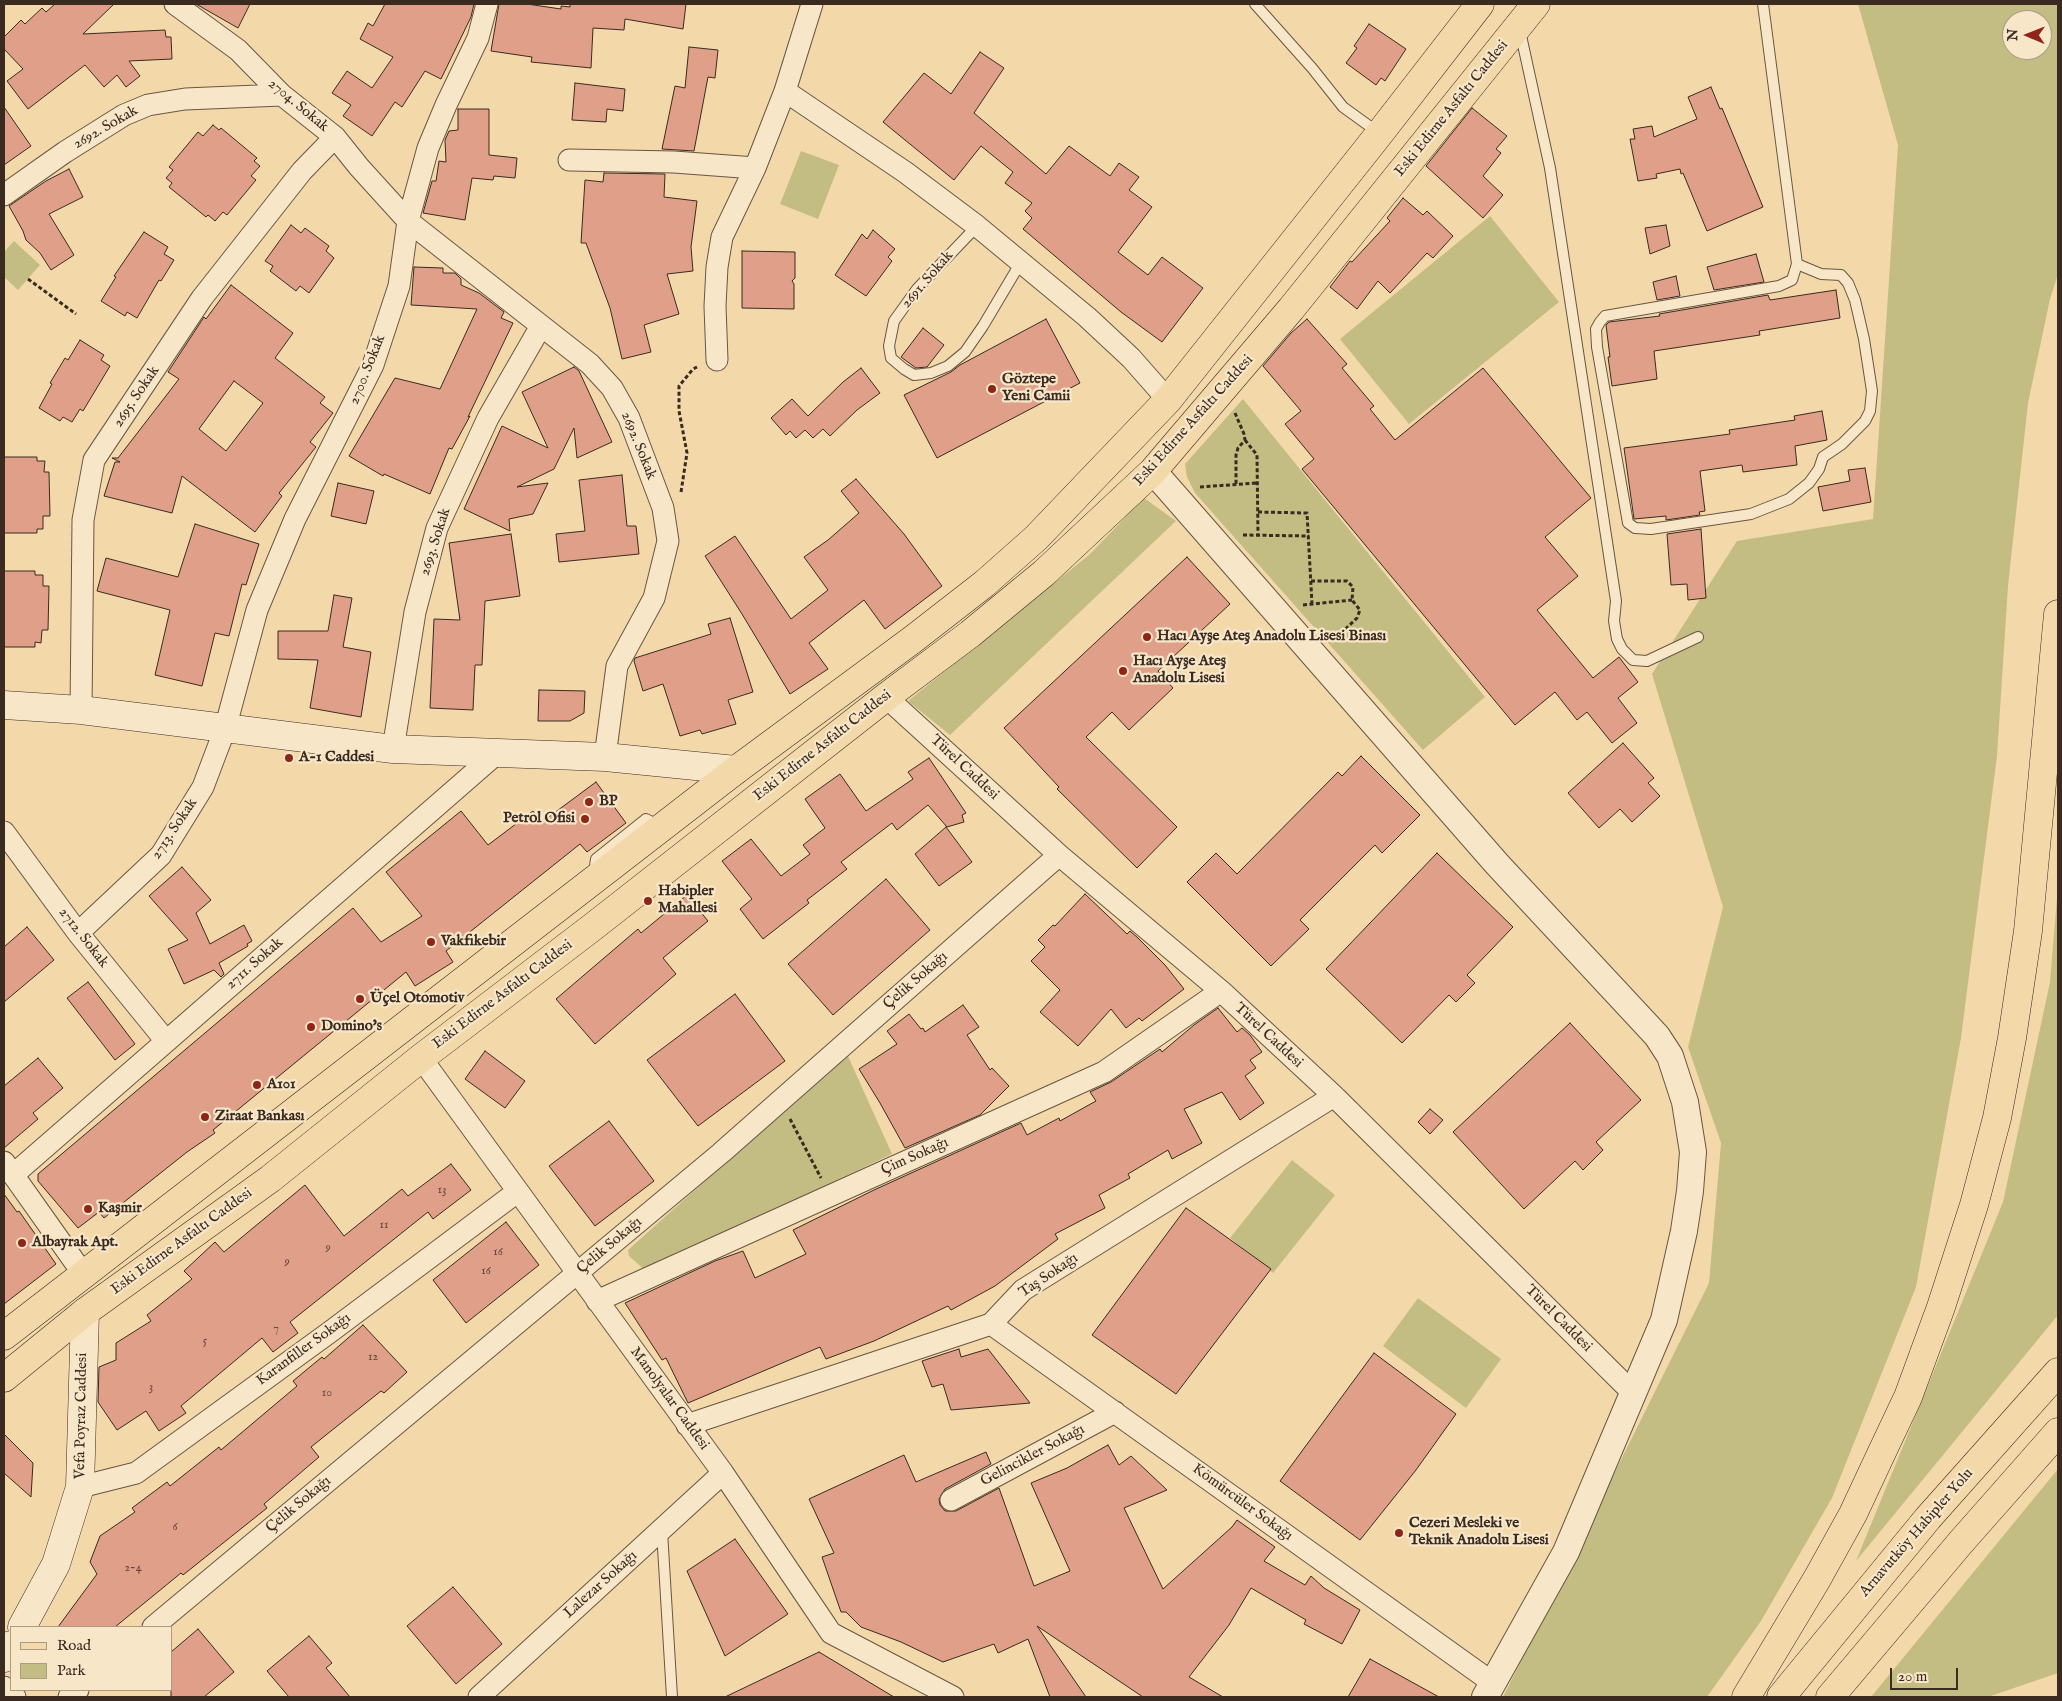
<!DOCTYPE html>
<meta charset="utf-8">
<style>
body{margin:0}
#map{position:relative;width:2062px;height:1701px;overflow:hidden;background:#f3d9aa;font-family:"IM FELL English",serif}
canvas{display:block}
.frame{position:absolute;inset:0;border:5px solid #3a2a20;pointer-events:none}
.legend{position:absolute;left:10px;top:1626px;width:162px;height:65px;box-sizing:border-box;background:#f7e6c8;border:1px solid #ab9b85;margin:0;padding:6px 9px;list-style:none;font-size:15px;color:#3a2a20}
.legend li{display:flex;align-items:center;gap:10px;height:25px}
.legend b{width:25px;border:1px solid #ab9b85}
.north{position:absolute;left:2002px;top:10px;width:50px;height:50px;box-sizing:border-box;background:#f7e6c8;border:1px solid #ab9b85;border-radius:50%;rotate:271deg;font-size:14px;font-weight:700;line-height:20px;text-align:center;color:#3a2a20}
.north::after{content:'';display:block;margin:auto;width:18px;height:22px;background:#8f2418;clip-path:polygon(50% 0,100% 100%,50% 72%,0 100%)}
.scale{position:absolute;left:1890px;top:1668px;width:68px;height:22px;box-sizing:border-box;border:2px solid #3a2a20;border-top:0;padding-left:6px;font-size:15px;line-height:18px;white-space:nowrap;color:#3a2a20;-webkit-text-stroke:4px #f7e6c8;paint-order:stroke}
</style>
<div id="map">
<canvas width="2062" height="1701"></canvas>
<div class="frame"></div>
<ul class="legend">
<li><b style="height:6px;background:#f3d9aa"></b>Road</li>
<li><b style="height:14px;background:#c3bd83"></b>Park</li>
</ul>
<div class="north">N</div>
<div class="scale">20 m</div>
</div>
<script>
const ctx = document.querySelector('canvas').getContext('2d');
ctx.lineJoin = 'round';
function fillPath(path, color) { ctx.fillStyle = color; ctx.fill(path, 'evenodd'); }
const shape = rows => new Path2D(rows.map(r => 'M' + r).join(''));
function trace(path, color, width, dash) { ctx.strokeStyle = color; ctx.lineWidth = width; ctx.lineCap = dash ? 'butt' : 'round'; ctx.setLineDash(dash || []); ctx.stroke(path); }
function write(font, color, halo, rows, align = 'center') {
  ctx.font = font + ' "IM FELL English",serif'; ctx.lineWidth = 4.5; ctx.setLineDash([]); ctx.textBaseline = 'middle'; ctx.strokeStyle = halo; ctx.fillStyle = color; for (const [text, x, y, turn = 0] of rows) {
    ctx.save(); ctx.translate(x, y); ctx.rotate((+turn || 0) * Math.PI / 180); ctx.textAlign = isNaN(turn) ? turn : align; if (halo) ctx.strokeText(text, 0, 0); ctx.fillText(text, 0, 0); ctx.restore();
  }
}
fillPath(shape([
 [1858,4,2058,4,2058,274,2050,299,2028,403,2008,586,1997,756,1961,1038,1916,1287,1832,1498,1761,1621,1707,1697,1503,1697,1709,1283,1721,1143,1688,1047,1723,907,1652,674,1737,541,1873,519,1898,145],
 [2012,20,2042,20,2042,50,2012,50],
 [801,151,839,165,818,219,780,204],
 [1490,216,1559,302,1409,424,1340,339],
 [14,241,40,265,18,290,4,277,4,252],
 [1243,399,1485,697,1423,750,1195,493,1187,477,1185,464],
 [1144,498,1176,521,950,735,908,701,1089,555],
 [2058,885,2058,1315,1856,1561,2003,1202,2050,982],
 [847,1054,892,1154,646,1271,629,1256,628,1250],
 [1292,1160,1335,1195,1273,1273,1230,1238],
 [1418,1298,1501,1359,1466,1408,1383,1346],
 [2058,1469,2058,1673,1988,1697,1871,1697]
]), '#c3bd83');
const building = shape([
 [55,4,114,4,83,34,165,30,166,37,171,37,172,59,129,61,140,76,126,87,117,75,104,87,85,65,28,109,7,81,23,69,4,49,4,37,21,20,25,24,42,8,46,12,55,4],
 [196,4,250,4,238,28,196,4],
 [385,4,474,4,471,17,441,79,425,71,402,107,395,102,372,136,343,116,351,105,332,93,347,71,372,88,393,57,360,39,368,23,373,26,385,4],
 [499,4,527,4,561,9,561,6,570,7,570,4,686,4,683,29,625,19,624,30,593,28,591,68,531,62,532,57,491,51,499,4],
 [1369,24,1406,49,1385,81,1381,78,1376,85,1346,63,1357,48,1354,46,1369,24],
 [689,47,718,50,715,78,708,77,694,151,662,149,675,86,685,88,689,47],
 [980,52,1004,68,974,113,1046,174,1069,146,1110,176,1119,163,1139,177,1129,190,1152,207,1118,252,1148,275,1162,257,1203,288,1162,342,1121,312,1023,229,1032,218,1025,211,1032,203,1005,183,1013,172,981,146,954,180,883,122,924,73,951,94,980,52],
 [575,83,625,89,623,111,607,109,606,122,572,120,575,83],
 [1711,87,1720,109,1722,108,1763,207,1707,231,1683,173,1681,174,1680,169,1656,174,1657,178,1638,181,1630,139,1635,139,1633,129,1652,126,1654,137,1697,119,1688,97,1711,87],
 [4,107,31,146,4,165,4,107],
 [1472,108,1507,136,1496,149,1501,153,1483,176,1503,195,1483,218,1426,166,1472,108],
 [458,109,489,109,489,155,517,158,515,178,494,176,493,180,472,178,465,220,423,213,432,181,436,181,439,161,446,162,445,140,449,131,458,130,458,109],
 [213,125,219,130,221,128,257,158,254,161,260,166,251,176,256,180,227,215,223,212,215,221,208,215,206,217,169,187,172,183,166,178,173,170,169,167,198,132,203,136,213,125],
 [69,169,83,197,49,214,74,255,51,270,40,253,26,240,23,231,9,206,46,181,69,169],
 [604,173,665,174,664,197,697,201,691,247,693,271,667,274,679,314,644,325,651,352,622,359,610,308,586,243,581,243,585,180,603,182,604,173],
 [1403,198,1423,215,1427,211,1453,236,1433,258,1427,253,1390,293,1378,281,1357,309,1330,287,1350,261,1352,262,1390,221,1387,218,1403,198],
 [291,225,301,233,305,228,329,246,326,251,334,258,309,293,300,286,296,291,270,271,273,266,265,261,291,225],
 [1666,225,1670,246,1650,254,1645,228,1666,225],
 [873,230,895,249,888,257,892,261,866,296,835,275,862,234,867,239,873,230],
 [144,232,168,247,164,254,174,260,161,281,159,280,137,318,127,312,125,316,101,301,116,277,114,276,144,232],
 [742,251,795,252,795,278,792,281,794,284,794,309,742,308,742,251],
 [1756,254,1764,282,1714,290,1707,267,1756,254],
 [414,267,443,268,443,273,455,273,461,279,461,285,479,293,504,312,501,318,513,323,468,417,470,416,452,449,449,448,430,494,384,474,383,476,349,456,395,378,440,389,477,309,411,305,414,267],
 [1676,276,1680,296,1657,300,1653,282,1676,276],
 [231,285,293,333,275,358,325,397,320,403,333,413,310,442,316,447,279,493,282,496,255,532,182,476,172,513,104,496,115,462,120,462,112,458,118,458,179,379,168,372,204,317,206,319,231,285],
 [234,381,263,403,226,451,199,429,234,381],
 [1836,290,1840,318,1759,331,1760,335,1654,351,1657,379,1612,386,1608,357,1610,357,1606,325,1609,322,1660,316,1659,314,1768,295,1770,300,1836,290],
 [1046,319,1080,383,937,458,904,395,951,372,960,365,1046,319],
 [1307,319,1347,364,1342,368,1374,406,1370,409,1395,440,1483,368,1591,498,1545,537,1578,576,1537,610,1593,678,1619,657,1638,682,1618,698,1637,723,1612,743,1587,712,1577,720,1555,692,1515,725,1302,469,1314,459,1285,424,1301,411,1263,366,1291,333,1307,319],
 [923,328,944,345,927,367,916,368,901,357,923,328],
 [80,340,104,355,101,360,110,366,83,411,80,409,72,422,63,417,60,421,39,408,52,384,50,383,65,358,68,360,80,340],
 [574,367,579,371,612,442,577,458,574,428,554,469,517,487,548,483,533,514,509,519,510,531,464,509,502,426,548,448,522,392,574,367],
 [861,368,880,393,857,410,830,436,823,429,813,438,805,430,796,438,790,431,786,435,771,418,792,399,808,416,843,382,861,368],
 [1822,411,1827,440,1795,446,1797,465,1743,472,1742,465,1700,471,1705,511,1699,512,1700,515,1666,520,1666,516,1634,519,1624,448,1730,434,1729,430,1795,420,1794,416,1822,411],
 [4,457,37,457,37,461,45,461,44,472,49,472,50,516,43,516,43,529,37,529,37,533,4,533,4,457],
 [1865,468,1871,502,1823,511,1818,487,1850,481,1848,470,1865,468],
 [622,475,627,526,636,526,639,554,559,562,556,534,585,531,579,480,622,475],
 [856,479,904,534,942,586,885,629,864,600,809,643,828,669,790,694,742,614,705,556,735,536,791,619,828,590,804,557,828,540,859,513,841,491,856,479],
 [338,483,374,491,366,524,331,516,338,483],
 [195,524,259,544,246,585,242,584,229,636,215,633,202,686,155,675,170,610,97,591,106,558,178,577,195,524],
 [1701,529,1706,598,1688,600,1687,584,1671,585,1667,534,1701,529],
 [511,534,520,596,485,601,482,665,475,665,473,710,430,708,434,619,460,620,449,543,511,534],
 [1187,557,1230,604,1158,671,1173,688,1129,730,1112,712,1086,737,1177,827,1137,868,1057,789,1059,787,1004,728,1187,557],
 [4,571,35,571,35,575,43,575,43,586,49,586,48,630,42,630,41,643,35,642,35,647,4,647,4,571],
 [334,595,352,598,343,647,371,652,361,717,310,708,318,660,278,659,278,631,328,631,334,595],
 [730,618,753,692,728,700,736,724,702,734,700,730,680,736,663,684,643,691,634,661,635,658,711,634,708,624,730,618],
 [539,690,585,691,584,713,570,721,538,721,539,690],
 [1623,743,1654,778,1648,783,1660,796,1632,822,1620,809,1599,828,1568,793,1623,743],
 [1361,756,1420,815,1382,853,1375,845,1300,920,1309,929,1271,966,1187,882,1216,853,1237,874,1338,772,1342,776,1361,756],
 [929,758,966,813,962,815,964,822,947,827,928,805,897,830,892,823,841,862,847,869,807,900,809,903,763,939,740,909,752,899,722,861,751,839,781,876,810,854,803,845,825,828,805,799,840,774,866,811,913,779,908,772,929,758],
 [596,782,626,823,587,852,580,844,446,951,453,962,415,986,406,972,213,1130,215,1133,187,1152,104,1218,99,1212,78,1228,38,1181,38,1174,353,908,381,942,422,916,386,872,461,811,488,845,533,811,542,822,596,782],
 [946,827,972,862,939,886,915,854,946,827],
 [1437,853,1513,927,1467,975,1475,983,1456,1002,1449,995,1402,1043,1326,969,1437,853],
 [182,867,211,900,196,913,210,944,244,925,252,941,247,944,248,946,219,963,224,974,221,977,214,970,184,984,168,949,188,940,149,896,182,867],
 [886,879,930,930,833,1015,788,964,886,879],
 [1085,894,1127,934,1130,931,1138,938,1165,965,1184,989,1142,1021,1139,1018,1126,1028,1111,1009,1078,1046,1040,1012,1060,990,1031,961,1045,947,1038,940,1053,925,1055,926,1085,894],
 [687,895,708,921,663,958,676,974,595,1044,556,999,638,929,641,933,687,895],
 [27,927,54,960,4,1002,4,947,27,927],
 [88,982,135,1044,115,1060,67,998,88,982],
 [735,994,785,1061,698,1126,647,1060,735,994],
 [963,1005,979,1027,967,1035,990,1070,992,1068,1009,1086,980,1115,905,1148,880,1103,859,1069,897,1044,887,1031,909,1014,921,1029,923,1028,925,1032,963,1005],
 [1218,1008,1237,1032,1242,1028,1250,1035,1262,1052,1250,1060,1256,1068,1245,1076,1264,1103,1240,1120,1222,1092,1184,1109,1202,1143,1172,1159,1168,1150,1128,1174,1130,1178,1099,1195,1105,1208,1055,1234,1058,1239,995,1286,951,1310,948,1306,874,1341,826,1359,820,1347,688,1403,666,1358,662,1360,625,1303,715,1261,743,1251,755,1278,806,1254,793,1230,874,1190,1021,1123,1027,1135,1059,1118,1060,1121,1096,1101,1090,1092,1111,1082,1160,1049,1162,1052,1194,1025,1218,1008],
 [1570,1023,1641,1100,1596,1142,1603,1150,1583,1170,1575,1161,1524,1209,1453,1132,1570,1023],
 [485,1051,525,1081,505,1108,465,1079,485,1051],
 [38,1058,63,1088,33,1113,38,1119,4,1148,4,1086,38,1058],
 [1430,1109,1443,1120,1430,1134,1418,1122,1430,1109],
 [609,1121,654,1181,595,1226,549,1166,609,1121],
 [451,1164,471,1190,433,1219,428,1212,290,1322,298,1333,273,1352,262,1338,181,1406,186,1413,159,1431,146,1411,117,1430,98,1402,99,1367,116,1360,116,1343,151,1321,147,1315,192,1279,184,1271,215,1242,224,1252,305,1185,344,1236,402,1189,408,1196,451,1164],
 [4,1194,17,1212,19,1211,56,1264,4,1304,4,1194],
 [1186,1208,1271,1269,1176,1394,1092,1335,1186,1208],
 [506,1222,539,1265,466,1323,433,1280,506,1222],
 [363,1325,407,1372,384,1393,381,1391,311,1447,319,1457,264,1504,267,1508,183,1575,181,1573,115,1627,58,1627,97,1574,90,1562,100,1536,135,1512,132,1508,167,1482,170,1486,219,1447,221,1450,297,1386,293,1381,322,1357,324,1359,363,1325],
 [959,1349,961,1357,988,1349,1030,1403,951,1410,943,1384,932,1387,922,1361,959,1349],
 [1374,1353,1456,1414,1416,1470,1360,1540,1280,1481,1374,1353],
 [4,1434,33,1463,31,1497,4,1473,4,1434],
 [1108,1445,1119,1465,1131,1456,1167,1490,1124,1508,1163,1589,1232,1527,1237,1520,1275,1547,1264,1561,1305,1585,1311,1576,1324,1588,1360,1610,1342,1644,1304,1624,1306,1620,1251,1588,1229,1625,1189,1677,1223,1697,1143,1697,1037,1626,1086,1697,1050,1697,1028,1639,998,1653,994,1644,943,1662,901,1642,861,1627,846,1612,841,1612,822,1557,834,1553,809,1499,904,1455,916,1482,986,1452,991,1464,945,1489,939,1499,940,1505,945,1511,956,1511,999,1488,1034,1586,1070,1571,1031,1483,1067,1468,1108,1445],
 [735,1539,788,1614,725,1656,687,1571,735,1539],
 [453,1587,502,1644,456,1684,407,1626,453,1587],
 [198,1629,234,1672,204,1697,171,1697,171,1652,198,1629],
 [309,1636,332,1663,326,1668,350,1697,289,1697,267,1671,309,1636],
 [819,1652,894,1697,725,1697,819,1652],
 [1370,1659,1439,1697,1348,1697,1370,1659]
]);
fillPath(building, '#e09f89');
trace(building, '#3a2a20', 1);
const service = shape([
 [1255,4,1312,68,1343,107,1379,133],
 [1763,4,1797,264,1792,280,1779,286,1605,316,1600,322,1596,329,1597,347,1628,523,1635,528,1651,529,1751,514,1789,499,1809,483,1819,469,1823,457,1842,444,1865,421,1870,411,1872,391,1864,339,1855,300,1848,283,1841,275,1821,274,1797,264],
 [1520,31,1550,168,1616,601,1614,621,1617,639,1622,649,1633,660,1647,661,1698,637],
 [977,226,917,289,894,321,889,346,891,358,904,369,914,375,931,373,948,366,965,352,983,326,1021,262],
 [594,873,596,859,646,819,660,826],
 [662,1531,672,1697]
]);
const minor = shape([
 [175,4,238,50,282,95,335,137,359,167,408,221,590,364,612,388,629,418,663,508,668,541,654,598,617,666,605,757],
 [785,91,905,172,977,226,1087,317,1131,358,1168,400],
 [569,160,674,162,755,168],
 [4,195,65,152,124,115,148,105,185,99,282,95],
 [717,360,715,306,717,267,722,237,755,168,785,91,812,4],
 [886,697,1059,855,1221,991,1334,1096,1633,1393],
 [81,710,83,520,94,460,202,298,302,171,335,137],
 [393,749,415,612,437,528,488,418,541,326],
 [4,832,78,933,166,1041],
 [78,933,161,855,203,787,225,729,257,610,295,519,373,365,399,286,408,221,428,148,446,105,478,38,487,4],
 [421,1058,723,1473,831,1633,953,1697],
 [4,1162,84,1275],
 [13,1175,496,754],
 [597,1301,1104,1072,1221,991],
 [991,1324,1493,1683],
 [687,1425,991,1324,1023,1290,1334,1096],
 [80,1487,136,1473,330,1332,517,1192],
 [951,1500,1115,1412],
 [153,1627,721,1153,1059,855],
 [4,1687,15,1697],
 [69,1697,78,1690],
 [479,1697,723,1473]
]);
const tertiary = shape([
 [1153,471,1497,864,1657,1036,1670,1056,1685,1102,1693,1152,1690,1191,1684,1231,1664,1320,1566,1552,1485,1697]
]);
const secondary = shape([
 [4,705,81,710,393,749,605,757,736,770],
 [22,1627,56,1564,80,1487,85,1312],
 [4,1658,11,1645]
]);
const primary = shape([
 [4,1336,736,770,912,640,984,584,1036,538,1168,400,1380,133,1480,4],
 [4,1378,85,1312,270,1179,421,1058,594,926,886,697,970,634,1044,573,1153,471,1291,309,1536,4]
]);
const trunk = shape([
 [1781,1697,1928,1518,2058,1372],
 [1830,1697,1961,1542,2058,1432]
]);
const motorway = shape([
 [1746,1697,1817,1579,1853,1514,1882,1452,1908,1397,1941,1307,1974,1205,1997,1118,2012,1038,2028,931,2058,614]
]);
trace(service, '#685642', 12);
trace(minor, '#685642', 23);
trace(tertiary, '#685642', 28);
trace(secondary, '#3a2a20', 29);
trace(primary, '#3a2a20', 29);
trace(trunk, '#3a2a20', 29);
trace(motorway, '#3a2a20', 29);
trace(shape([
 [28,279,76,314],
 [1235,413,1244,434,1245,440,1238,448,1236,455,1236,485],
 [1245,440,1257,455,1258,536],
 [1200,487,1257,483],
 [681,492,687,453,679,411,679,386,693,369,697,367],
 [1258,512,1307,513,1312,604],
 [1243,535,1309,536],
 [1311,581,1347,581,1353,587,1352,600,1360,610,1357,618,1333,641],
 [1303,605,1352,600],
 [790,1119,821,1178]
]), '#3a2a20', 3, [4, 2.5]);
trace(service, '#f7e6c8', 10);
trace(minor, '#f7e6c8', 21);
trace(tertiary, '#f7e6c8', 26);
trace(secondary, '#f7e6c8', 28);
trace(primary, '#f3d9aa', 28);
trace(trunk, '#f3d9aa', 28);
trace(motorway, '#f3d9aa', 28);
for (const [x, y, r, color] of [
 [992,389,5,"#8f2418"],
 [1147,637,5,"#8f2418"],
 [1123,671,5,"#8f2418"],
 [289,758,5,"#8f2418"],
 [589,802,5,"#8f2418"],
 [585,819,5,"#8f2418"],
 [648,901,5,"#8f2418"],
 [431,942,5,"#8f2418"],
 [360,999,5,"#8f2418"],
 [311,1027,5,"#8f2418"],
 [257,1085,5,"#8f2418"],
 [205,1117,5,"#8f2418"],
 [88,1209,5,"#8f2418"],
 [22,1243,5,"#8f2418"],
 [1399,1533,5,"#8f2418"]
]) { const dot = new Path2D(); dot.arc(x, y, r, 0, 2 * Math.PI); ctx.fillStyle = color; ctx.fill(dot); trace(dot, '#f7e6c8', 2); }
write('12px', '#64473a', null, [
 ["13",442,1191],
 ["11",384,1226],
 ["9",328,1249],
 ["16",498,1253],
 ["9",287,1263],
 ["16",486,1272],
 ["7",276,1330],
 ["5",205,1342],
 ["12",373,1358],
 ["3",151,1388],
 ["10",327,1394],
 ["6",175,1528],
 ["2-4",133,1569]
]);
write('15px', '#3a2a20', '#f7e6c8', [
 ["2704. Sokak",298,106,40],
 ["Eski Edirne Asfaltı Caddesi",1452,109,-51],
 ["2692. Sokak",106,128,-30],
 ["2691. Sokak",928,280,-49],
 ["2700. Sokak",368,370,-68],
 ["2695. Sokak",137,397,-56],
 ["Eski Edirne Asfaltı Caddesi",1194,421,-48],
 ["2692. Sokak",638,446,68],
 ["2693. Sokak",436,542,-72],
 ["Eski Edirne Asfaltı Caddesi",823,746,-38],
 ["Türel Caddesi",964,768,43],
 ["2713. Sokak",175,829,-56],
 ["2712. Sokak",83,938,52],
 ["2711. Sokak",255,964,-41],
 ["Çelik Sokağı",916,981,-41],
 ["Eski Edirne Asfaltı Caddesi",503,995,-37],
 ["Türel Caddesi",1268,1036,43],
 ["Çim Sokağı",915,1157,-24],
 ["Eski Edirne Asfaltı Caddesi",182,1242,-36],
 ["Çelik Sokağı",610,1246,-40],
 ["Taş Sokağı",1049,1276,-34],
 ["Türel Caddesi",1558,1319,45],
 ["Karanfiller Sokağı",304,1350,-36],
 ["Manolyalar Caddesi",669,1399,54],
 ["Vefa Poyraz Caddesi",82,1416,-89],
 ["Gelincikler Sokağı",1033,1456,-28],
 ["Kömürcüler Sokağı",1242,1503,36],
 ["Çelik Sokağı",299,1505,-40],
 ["Arnavutköy Habipler Yolu",1917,1533,-49],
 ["Lalezar Sokağı",601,1585,-42]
]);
write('bold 15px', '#3a2a20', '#f7e6c8', [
 ["Göztepe",1002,380],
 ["Yeni Camii",1002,397],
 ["Hacı Ayşe Ateş Anadolu Lisesi Binası",1157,637],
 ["Hacı Ayşe Ateş",1133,662],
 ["Anadolu Lisesi",1133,679],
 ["A-1 Caddesi",299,758],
 ["BP",599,802],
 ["Petrol Ofisi",575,819,"right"],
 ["Habipler",658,892],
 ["Mahallesi",658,909],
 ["Vakfıkebir",441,942],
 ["Üçel Otomotiv",370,999],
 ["Domino's",321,1027],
 ["A101",267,1085],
 ["Ziraat Bankası",215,1117],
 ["Kaşmir",98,1209],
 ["Albayrak Apt.",32,1243],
 ["Cezeri Mesleki ve",1409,1524],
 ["Teknik Anadolu Lisesi",1409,1541]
], 'left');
</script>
